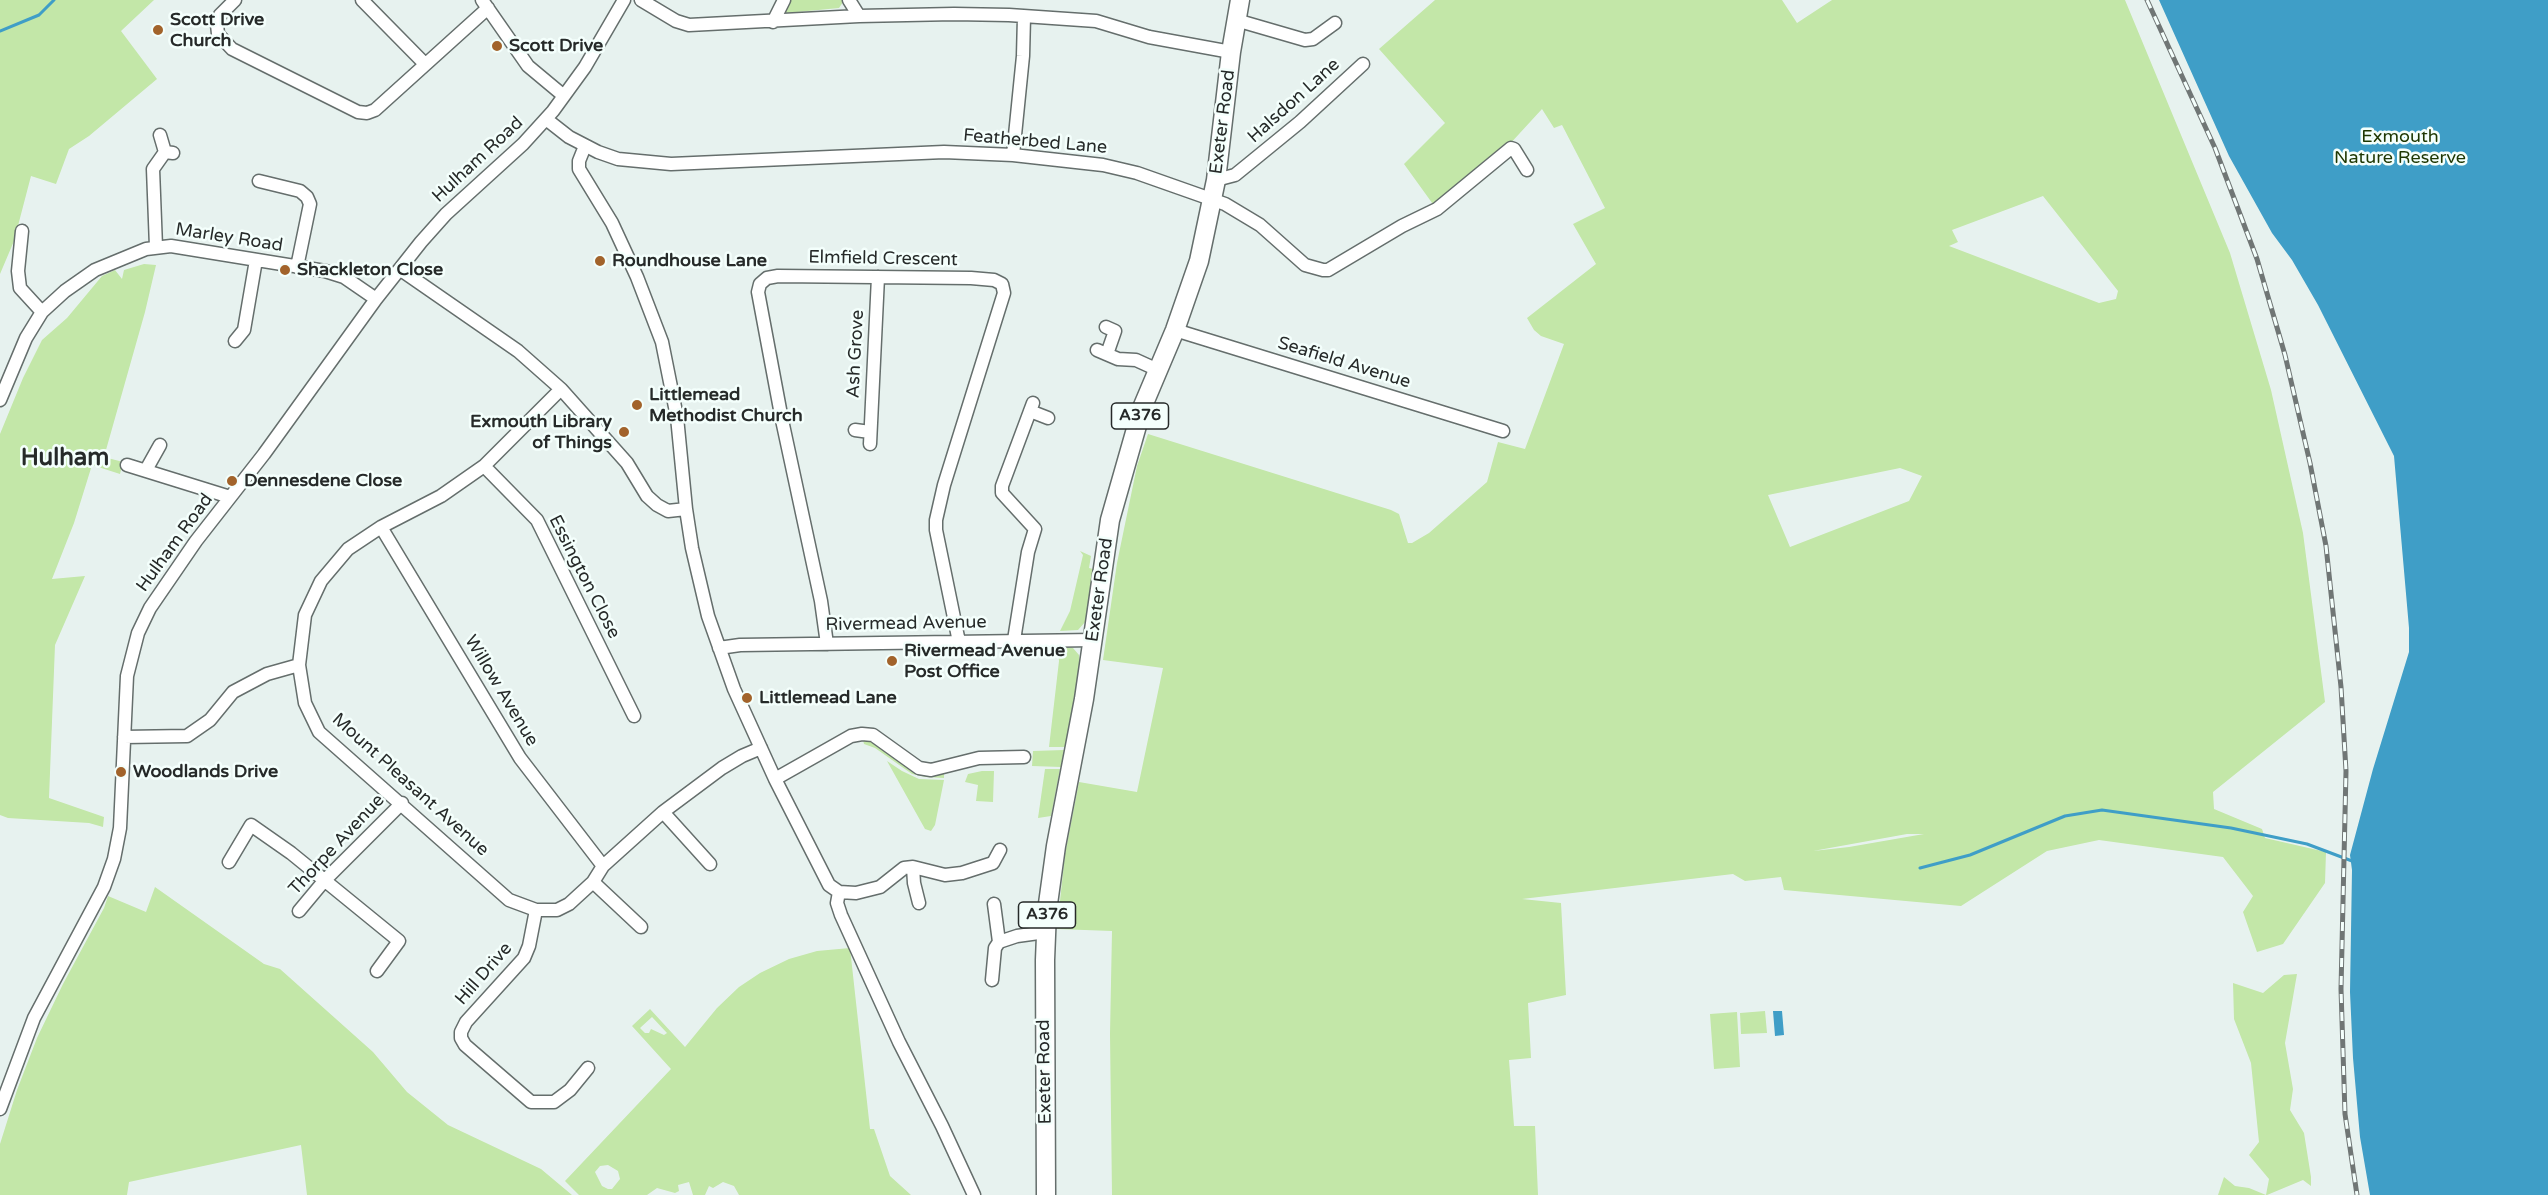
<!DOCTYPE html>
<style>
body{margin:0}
canvas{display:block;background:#e7f2ef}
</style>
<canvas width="2548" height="1195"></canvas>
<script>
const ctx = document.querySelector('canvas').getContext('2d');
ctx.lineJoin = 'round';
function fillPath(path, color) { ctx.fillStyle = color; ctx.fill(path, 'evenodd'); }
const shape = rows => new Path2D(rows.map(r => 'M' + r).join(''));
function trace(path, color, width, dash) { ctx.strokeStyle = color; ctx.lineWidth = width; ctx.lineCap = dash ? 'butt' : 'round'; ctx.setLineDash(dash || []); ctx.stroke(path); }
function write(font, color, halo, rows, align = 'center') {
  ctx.font = font + ' "Varela Round",sans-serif'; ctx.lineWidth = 5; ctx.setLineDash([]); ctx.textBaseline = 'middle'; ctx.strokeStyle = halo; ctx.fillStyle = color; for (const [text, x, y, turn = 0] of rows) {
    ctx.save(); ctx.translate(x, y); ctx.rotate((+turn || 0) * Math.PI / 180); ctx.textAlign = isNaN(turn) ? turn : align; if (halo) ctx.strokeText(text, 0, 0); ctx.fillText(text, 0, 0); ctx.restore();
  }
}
fillPath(shape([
 [0,0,154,0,121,31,157,79,89,136,69,149,56,184,31,176,14,241,0,274],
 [791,0,842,0,843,2,839,8,787,13,785,11],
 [1435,0,1782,0,1797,23,1832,0,2125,0,2230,253,2271,390,2303,533,2325,702,2213,792,2214,809,2262,829,2265,838,2326,852,2325,883,2283,944,2257,952,2243,912,2253,896,2223,857,2099,840,2047,851,1961,906,1784,890,1781,877,1745,881,1733,874,1522,899,1561,903,1566,995,1528,1003,1531,1058,1509,1060,1514,1126,1535,1126,1538,1195,1112,1195,1110,1034,1112,931,1057,929,1065,854,1079,782,1137,792,1163,668,1103,660,1117,563,1137,466,1148,434,1391,510,1399,514,1408,543,1412,543,1429,533,1487,482,1498,442,1525,449,1564,344,1541,336,1534,330,1527,318,1596,264,1573,224,1605,208,1562,125,1554,128,1542,109,1508,146,1435,207,1404,164,1445,123,1379,49],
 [2043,196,2118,291,2116,299,2099,303,1949,246,1958,242,1952,230],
 [1900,468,1922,476,1909,501,1790,547,1768,495],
 [1907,834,1924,834,1849,847,1813,851],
 [144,264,156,265,145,312,104,457,123,462,120,474,92,465,74,523,52,579,85,576,55,645,49,798,104,817,103,827,89,823,8,818,0,815,0,434,23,378,42,340,67,318,102,276,115,270,122,279,124,270],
 [1080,551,1091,556,1089,568,1093,569,1086,621,1078,630,1060,631,1070,611,1083,555],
 [1047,646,1073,648,1079,655,1080,665,1065,747,1049,747,1059,661,1058,652],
 [866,739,879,744,929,773,944,773,944,778,926,777,912,774,875,748,864,744,863,740],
 [1064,750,1061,767,1032,766,1033,751],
 [887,761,902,771,919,779,944,780,935,825,931,831,925,829],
 [1045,769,1060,769,1051,816,1038,818],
 [982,771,994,771,993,802,976,801,978,785,965,782,968,774],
 [155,887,264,964,280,969,373,1052,407,1092,448,1125,541,1169,572,1195,307,1195,301,1145,129,1182,127,1195,0,1195,0,1144,17,1090,37,1038,63,984,104,908,108,896,146,912],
 [850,948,870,1129,874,1129,890,1176,911,1195,739,1195,734,1186,723,1182,713,1188,709,1186,705,1195,693,1195,689,1182,678,1185,679,1191,675,1193,657,1188,647,1195,579,1195,565,1181,671,1069,632,1026,650,1009,685,1047,717,1008,739,987,760,973,789,959,817,951],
 [652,1017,667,1033,664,1035,651,1029,649,1033,645,1033,640,1028],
 [608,1165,618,1171,620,1179,612,1189,608,1189,602,1186,595,1172,600,1166],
 [2297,974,2285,1043,2293,1089,2290,1110,2304,1133,2311,1177,2311,1186,2303,1180,2267,1195,2218,1195,2224,1177,2235,1186,2249,1188,2266,1195,2269,1179,2249,1155,2259,1142,2251,1063,2234,1019,2233,983,2263,993,2284,975],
 [1765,1011,1767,1033,1741,1034,1740,1013],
 [1737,1012,1740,1067,1714,1069,1710,1014]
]), '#c3e7a8');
fillPath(shape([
 [2159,0,2548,0,2548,1195,2370,1195,2360,1137,2353,1058,2350,992,2352,870,2350,855,2373,769,2409,652,2409,628,2394,456,2318,305,2292,260,2272,233,2229,156],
 [1773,1011,1782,1011,1784,1035,1775,1036]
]), '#3f9ec7');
trace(shape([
 [0,31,39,15,54,0],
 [1920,868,1970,855,2065,816,2102,810,2231,828,2307,844,2352,861]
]), '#3f9ec7', 3);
const minor = shape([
 [235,0,220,15,217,24,218,34,232,49,358,112,367,113,375,110,488,8],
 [362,0,424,63],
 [482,0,528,66,564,96],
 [641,0,676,21,689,25,859,16,954,14,1009,15,1096,21,1149,37,1231,52],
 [849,0,859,16],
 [1236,20,1305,40,1313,39,1335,23],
 [773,22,784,0],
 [546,119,569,137,598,152,618,159,671,164,944,152,1013,155,1103,165,1137,173,1225,204,1260,225,1305,265,1323,270,1328,270,1402,226,1437,209,1511,148,1514,149,1527,170],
 [160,135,165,152,173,153],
 [585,146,579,161,579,169,612,223,637,277,662,342,677,417,686,509],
 [1013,155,1023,56,1024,17],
 [1216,180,1235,175,1251,162,1300,122,1363,64],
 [259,181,300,191,307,197,310,204,297,267],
 [22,231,18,271,20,288,42,312],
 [156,247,153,169,165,152],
 [401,270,518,351,561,389,627,463,647,496,657,505,668,511,686,509,692,548,708,616,734,689,775,779,829,885,839,892,856,893,880,887,904,868,913,867,945,875,962,873,993,863,1000,850],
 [1106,327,1115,331,1107,354],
 [1175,330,1503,431],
 [235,341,244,330,256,260],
 [1097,350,1118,359,1136,360,1158,370],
 [561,389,484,466,441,496,381,527,348,549,321,581,305,615,299,665,305,703,319,732,509,900,536,910,557,910,569,904,593,882,603,866,663,812,722,768,742,756,761,748],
 [0,400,26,338,42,312,65,291,95,270,146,249,171,246,325,271,344,277,376,299],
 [1030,411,1048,418],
 [855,430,870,432],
 [870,444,878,277],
 [127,465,230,497],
 [484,466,537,520,634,716],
 [146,470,160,445],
 [381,527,520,758,603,866],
 [1014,640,1028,552,1035,529,1002,493,1002,486,1033,403],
 [827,644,821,601,782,420,758,292,760,284,767,278,778,276,971,278,994,280,1002,284,1004,293,944,485,936,520,936,530,959,642],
 [719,648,740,645,1094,640],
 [124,737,187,736,210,720,233,692,267,674,299,665],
 [775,779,851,736,862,734,873,735,919,768,931,770,979,758,1024,757],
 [663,812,710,864],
 [229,862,251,825,291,853,399,941,377,971],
 [913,867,914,883,919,903],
 [593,882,641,927],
 [839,892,837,903,841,915,899,1042,942,1126,974,1195],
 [994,904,999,942],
 [536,910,529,946,524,958,466,1022,461,1032,461,1038,465,1045,531,1102,554,1102,570,1090,588,1068],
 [299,911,324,881,402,803],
 [992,980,995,948,999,942,1017,936,1046,932],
 [0,1109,34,1018,104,887,114,859,120,828,127,676,138,633,150,608,196,541,264,454,376,299,421,242,446,214,523,144,553,111,585,67,624,0]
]);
const highway = shape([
 [1046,1195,1045,960,1047,911,1056,846,1084,699,1110,520,1142,408,1175,330,1199,261,1216,180,1231,52,1240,0]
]);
trace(minor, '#656e6c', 15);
trace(highway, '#656e6c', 21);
trace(minor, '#fff', 12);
trace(highway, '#fff', 18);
const rail = shape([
 [2147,0,2215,148,2257,259,2285,355,2310,463,2326,546,2341,687,2346,771,2341,989,2345,1114,2357,1195]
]);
trace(rail, '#707675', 5);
trace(rail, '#f4fffc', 3, [9]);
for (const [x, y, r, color] of [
 [158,30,6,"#a2632b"],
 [497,46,6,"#a2632b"],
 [600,261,6,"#a2632b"],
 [285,270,6,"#a2632b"],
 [637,405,6,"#a2632b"],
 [624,432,6,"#a2632b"],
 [232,481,6,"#a2632b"],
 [892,661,6,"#a2632b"],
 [747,698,6,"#a2632b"],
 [121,772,6,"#a2632b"]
]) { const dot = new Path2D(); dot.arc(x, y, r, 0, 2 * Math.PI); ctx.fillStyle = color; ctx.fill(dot); trace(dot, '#f4fffc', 2); }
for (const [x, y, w] of [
 [1140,416,57],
 [1047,915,57]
]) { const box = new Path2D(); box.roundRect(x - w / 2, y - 13, w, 26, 4.5); ctx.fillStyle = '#f4fffc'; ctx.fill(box); trace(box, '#262a29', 1.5); }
write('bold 16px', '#262a29', null, [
 ["A376",1140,416],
 ["A376",1047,915]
]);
write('bold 18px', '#262a29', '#f4fffc', [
 ["Scott Drive",170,20],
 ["Church",170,41],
 ["Scott Drive",509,46],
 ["Roundhouse Lane",612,261],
 ["Shackleton Close",297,270],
 ["Littlemead",649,395],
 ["Methodist Church",649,416],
 ["Exmouth Library",612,422,"right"],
 ["of Things",612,443,"right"],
 ["Dennesdene Close",244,481],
 ["Rivermead Avenue",904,651],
 ["Post Office",904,672],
 ["Littlemead Lane",759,698],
 ["Woodlands Drive",133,772]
], 'left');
write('18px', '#262a29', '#f4fffc', [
 ["Halsdon Lane",1294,101,-42],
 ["Exeter Road",1223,122,-83],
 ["Featherbed Lane",1035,142,5],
 ["Hulham Road",478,160,-43],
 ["Marley Road",229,238,9],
 ["Elmfield Crescent",883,259,1],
 ["Ash Grove",856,354,-87],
 ["Seafield Avenue",1344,363,17],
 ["Hulham Road",175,543,-54],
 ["Essington Close",584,577,63],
 ["Exeter Road",1100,590,-82],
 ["Rivermead Avenue",906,624,-1],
 ["Willow Avenue",501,691,59],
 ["Mount Pleasant Avenue",410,785,42],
 ["Thorpe Avenue",337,845,-47],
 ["Hill Drive",484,974,-49],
 ["Exeter Road",1045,1072,-91]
]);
write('18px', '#1e3702', '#f4fffc', [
 ["Exmouth",2400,137],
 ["Nature Reserve",2400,158]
]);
write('bold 24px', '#262a29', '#f4fffc', [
 ["Hulham",65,459]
]);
</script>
